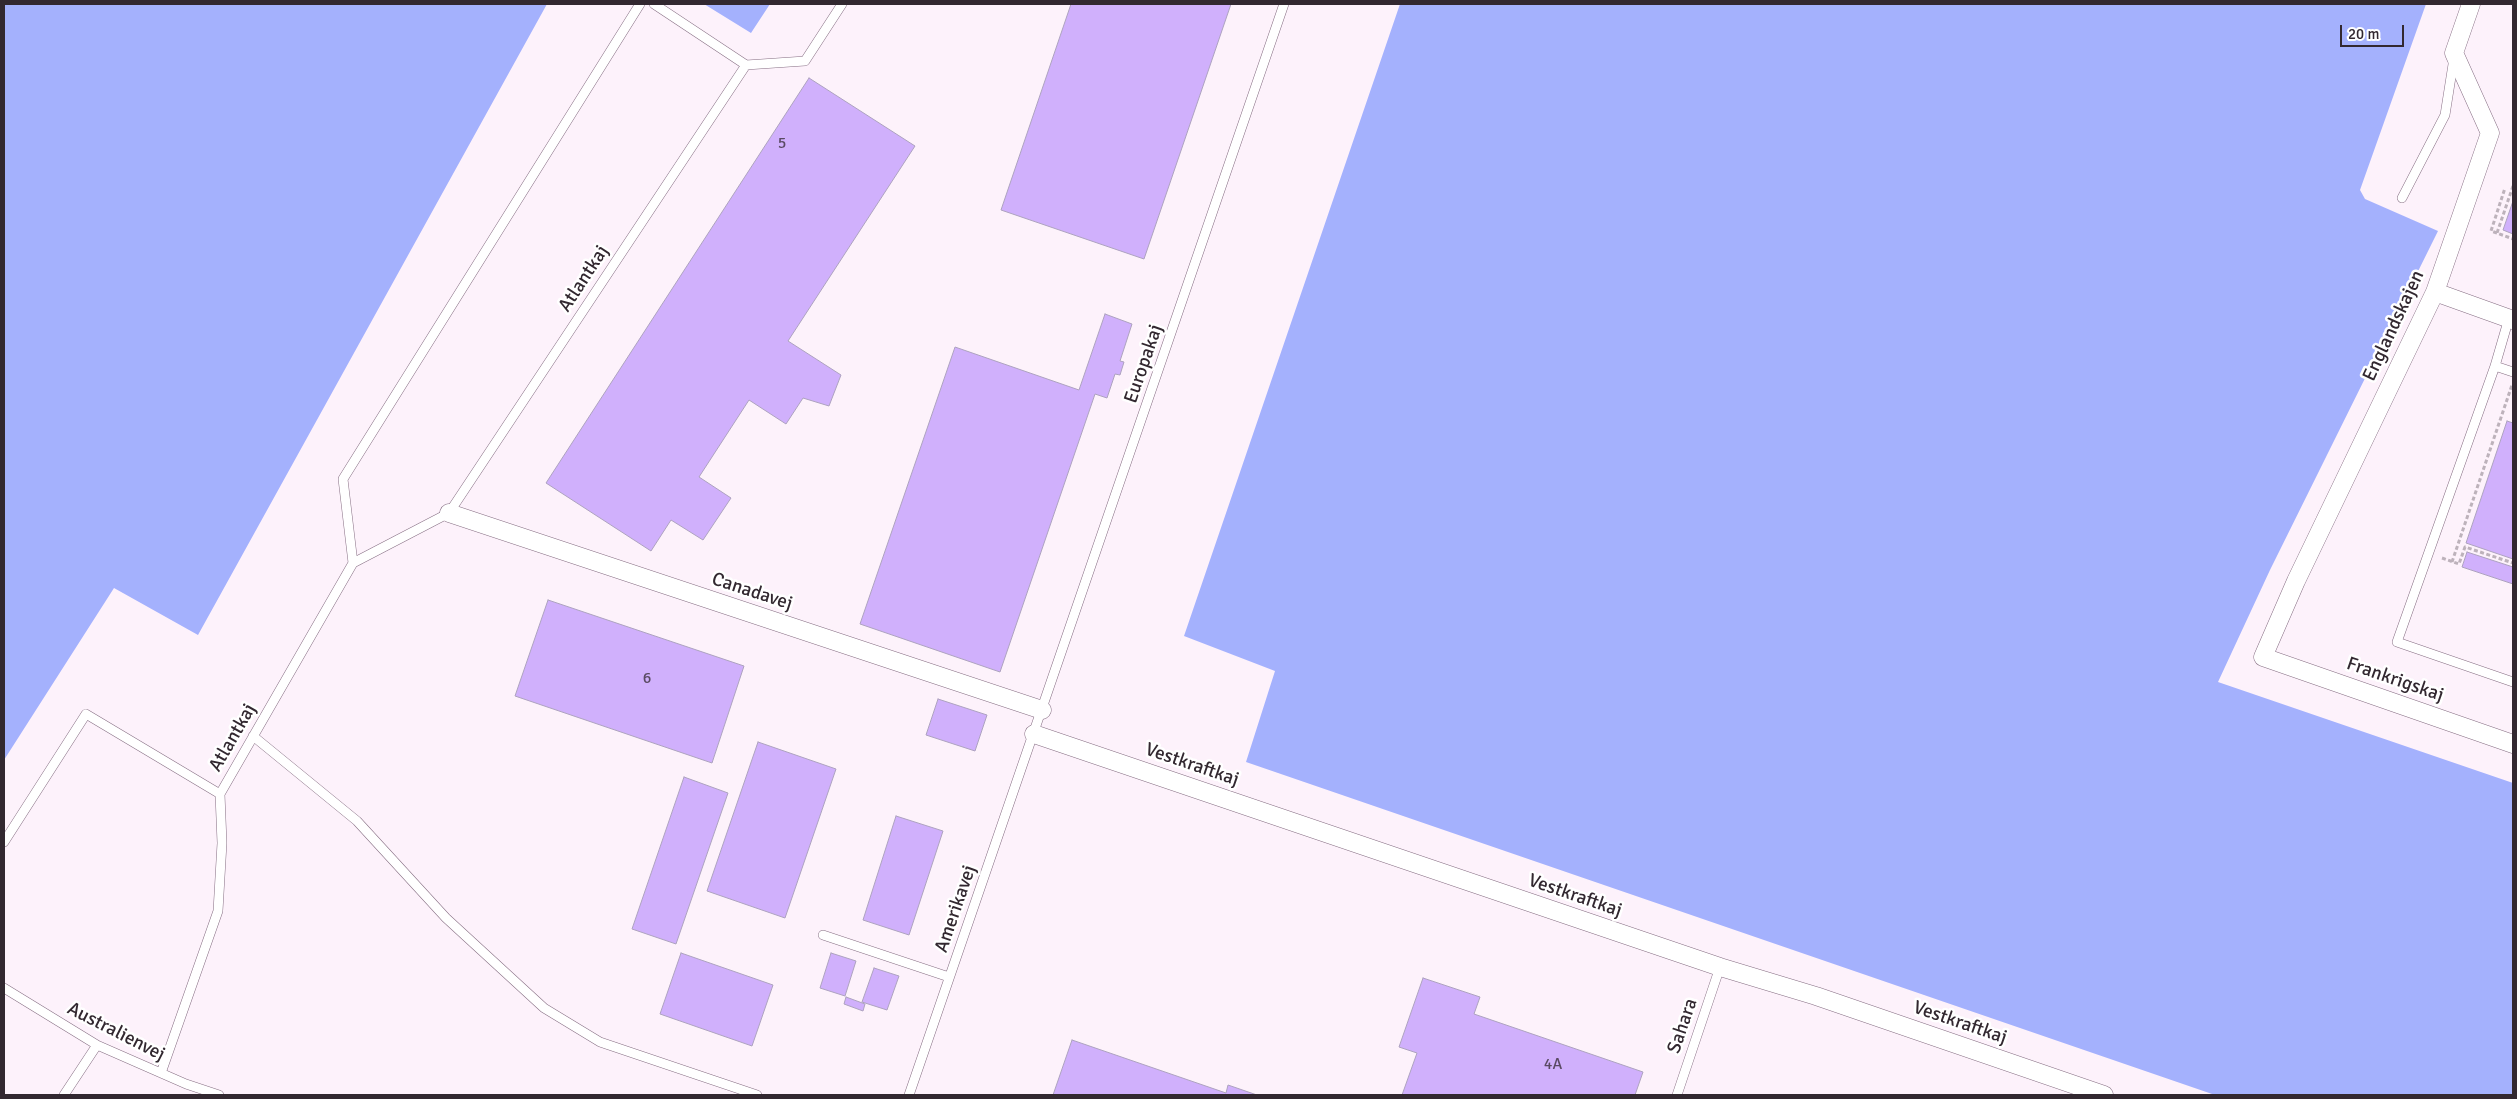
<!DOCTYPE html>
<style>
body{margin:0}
#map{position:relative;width:2517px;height:1099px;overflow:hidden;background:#fdf2fb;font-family:Signika,sans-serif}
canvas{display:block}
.frame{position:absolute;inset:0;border:5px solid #322830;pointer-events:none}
.scale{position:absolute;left:2340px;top:25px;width:64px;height:22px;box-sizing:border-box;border:2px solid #322830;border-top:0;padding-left:6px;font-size:15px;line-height:18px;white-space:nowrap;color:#322830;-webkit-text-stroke:4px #fff;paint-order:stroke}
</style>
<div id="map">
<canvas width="2517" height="1099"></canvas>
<div class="frame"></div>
<div class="scale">20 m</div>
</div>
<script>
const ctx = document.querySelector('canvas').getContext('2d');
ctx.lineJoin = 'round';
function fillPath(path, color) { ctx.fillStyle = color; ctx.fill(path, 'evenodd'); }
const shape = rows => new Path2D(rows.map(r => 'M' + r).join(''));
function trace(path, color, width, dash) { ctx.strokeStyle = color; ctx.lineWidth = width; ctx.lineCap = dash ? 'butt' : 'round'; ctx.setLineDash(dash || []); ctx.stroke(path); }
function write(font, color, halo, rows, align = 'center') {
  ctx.font = font + ' Signika,sans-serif'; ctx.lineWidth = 5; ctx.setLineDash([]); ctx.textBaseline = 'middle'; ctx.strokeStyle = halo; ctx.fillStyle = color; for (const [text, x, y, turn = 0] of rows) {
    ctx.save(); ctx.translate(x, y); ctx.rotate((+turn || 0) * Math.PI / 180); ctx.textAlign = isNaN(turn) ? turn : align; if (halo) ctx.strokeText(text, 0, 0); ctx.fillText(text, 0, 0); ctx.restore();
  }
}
fillPath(shape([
 [4,4,547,4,198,635,114,588,4,760],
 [704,4,770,4,751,33],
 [1400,4,2426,4,2360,190,2365,199,2438,231,2270,570,2218,682,2513,783,2513,1095,2215,1095,1246,762,1275,671,1184,636]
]), '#a4b1fd');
const building = shape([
 [1071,4,1231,4,1144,259,1001,210,1071,4],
 [809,78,915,146,788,341,841,375,829,406,803,398,786,424,749,400,699,477,731,498,703,540,671,520,651,551,546,483,809,78],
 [2513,201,2513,234,2503,230,2513,201],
 [1105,314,1132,324,1120,361,1124,362,1120,375,1115,374,1107,398,1095,394,1000,672,860,624,955,347,1079,390,1105,314],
 [2507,421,2513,423,2513,559,2466,543,2507,421],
 [2467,552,2513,567,2513,584,2462,567,2467,552],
 [548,600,744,666,712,763,515,696,548,600],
 [938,699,987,715,975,751,926,735,938,699],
 [758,742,836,769,785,918,707,891,758,742],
 [684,777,728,793,676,944,632,929,684,777],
 [896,816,943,831,909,935,863,920,896,816],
 [681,953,773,985,752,1046,660,1014,681,953],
 [831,953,856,961,845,996,820,988,831,953],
 [874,968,899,976,887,1010,862,1002,874,968],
 [1423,978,1480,997,1474,1014,1643,1072,1635,1095,1402,1095,1417,1053,1399,1047,1423,978],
 [846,997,865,1004,863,1011,844,1004,846,997],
 [1072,1040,1226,1093,1228,1085,1257,1095,1053,1095,1072,1040]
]);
fillPath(building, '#d0b0fc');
trace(building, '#ada2bf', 1);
const lane = shape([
 [746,65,805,61,842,4],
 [2402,198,2445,115,2454,58],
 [2509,318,2495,366,2397,642,2513,682],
 [2495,366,2513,372],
 [353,563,343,479,640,4],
 [253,736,357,821,446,918,544,1008,600,1042,757,1095],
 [4,842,86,714,220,794,353,563,449,513,746,65,654,4],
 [823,935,949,977],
 [4,988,97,1045,186,1084,219,1095],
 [161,1073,218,911,222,843,220,794],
 [64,1095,97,1045],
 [909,1095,1284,4],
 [1677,1095,1720,967]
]);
const street = shape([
 [2471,4,2454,53,2490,133,2435,292,2296,581,2263,657,2513,744],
 [2435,292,2513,320],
 [449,513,1042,710],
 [1034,734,1720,967,1816,996,2104,1095]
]);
trace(lane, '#866e83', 10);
trace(street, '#866e83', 19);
trace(shape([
 [2513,186,2497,233,2513,239],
 [2497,233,2491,231,2505,188],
 [2442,558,2459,564,2465,547,2513,563],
 [2452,562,2512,385]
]), '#bdb2bb', 3, [4, 2.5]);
trace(lane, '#fff', 9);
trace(street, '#fff', 18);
write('16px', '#5a4a63', null, [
 ["5",782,144],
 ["6",647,679],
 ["4A",1553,1065]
]);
write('19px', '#322830', '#fff', [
 ["Atlantkaj",584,279,-57],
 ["Englandskajen",2394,326,-65],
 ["Europakaj",1144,364,-71],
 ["Canadavej",752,592,18],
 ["Frankrigskaj",2395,680,19],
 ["Atlantkaj",233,738,-60],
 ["Vestkraftkaj",1192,765,19],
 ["Vestkraftkaj",1575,896,19],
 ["Amerikavej",956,909,-71],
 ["Vestkraftkaj",1960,1023,19],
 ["Sahara",1683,1026,-71],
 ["Australienvej",116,1032,27]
]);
</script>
